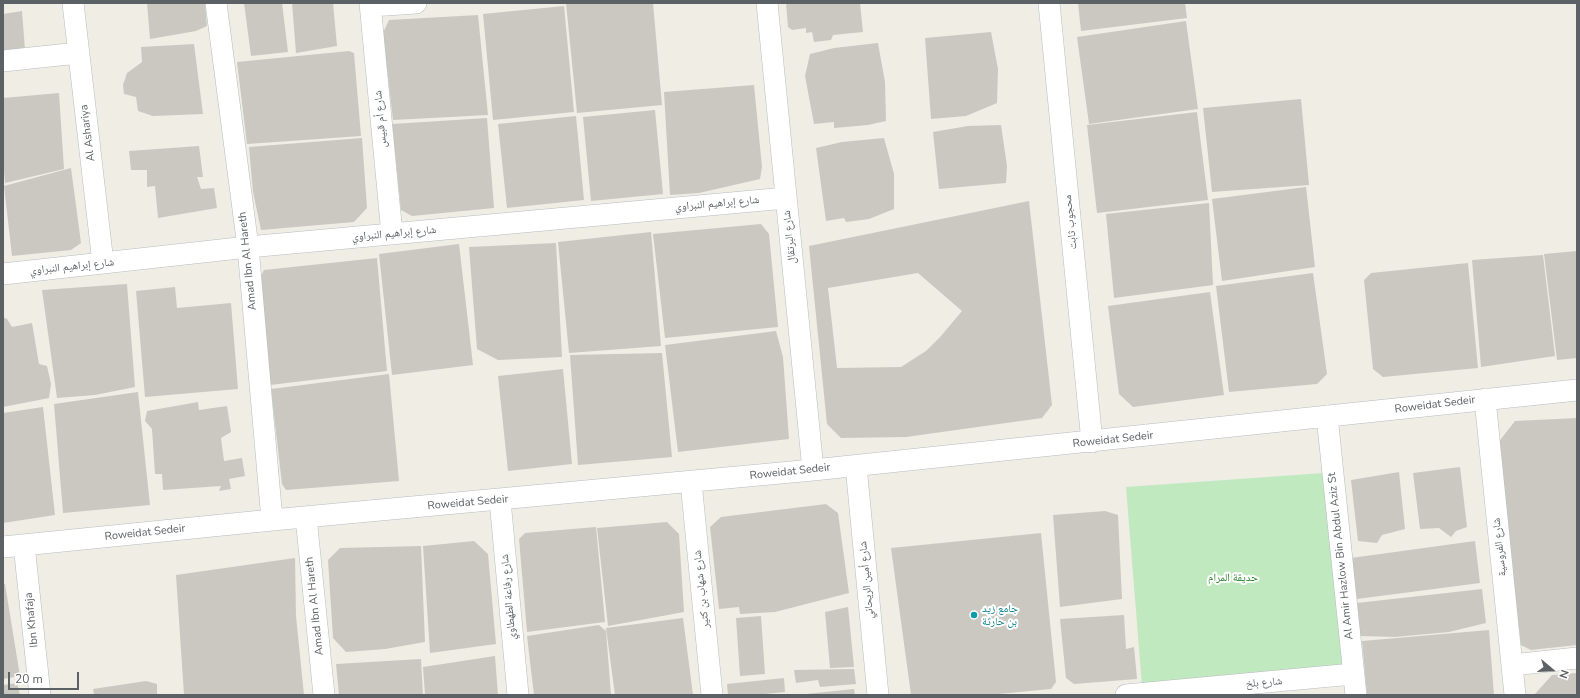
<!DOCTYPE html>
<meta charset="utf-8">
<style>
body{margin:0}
#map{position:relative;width:1580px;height:698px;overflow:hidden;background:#f0ede5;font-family:"Nunito Sans",sans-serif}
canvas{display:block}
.frame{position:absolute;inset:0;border:4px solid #5c6166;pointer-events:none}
.north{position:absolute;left:1532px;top:650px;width:40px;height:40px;-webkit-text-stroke:3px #fff;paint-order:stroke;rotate:109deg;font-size:11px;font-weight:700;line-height:16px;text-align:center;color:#5c6166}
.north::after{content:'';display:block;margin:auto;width:14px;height:18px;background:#5c6166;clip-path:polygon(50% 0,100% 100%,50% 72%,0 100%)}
.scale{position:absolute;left:8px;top:672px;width:71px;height:18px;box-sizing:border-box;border:2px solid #5c6166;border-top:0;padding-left:5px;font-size:12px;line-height:14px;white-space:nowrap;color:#5c6166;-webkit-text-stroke:3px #fff;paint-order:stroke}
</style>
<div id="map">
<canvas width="1580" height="698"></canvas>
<div class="frame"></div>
<div class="north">N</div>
<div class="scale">20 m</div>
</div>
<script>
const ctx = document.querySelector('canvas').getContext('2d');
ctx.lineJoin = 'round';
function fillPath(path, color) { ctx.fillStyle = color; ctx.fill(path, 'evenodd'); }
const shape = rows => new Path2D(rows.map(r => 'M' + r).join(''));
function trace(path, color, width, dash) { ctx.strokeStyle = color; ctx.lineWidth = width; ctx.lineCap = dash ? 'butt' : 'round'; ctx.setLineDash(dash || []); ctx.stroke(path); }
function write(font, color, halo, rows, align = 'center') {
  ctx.font = font + ' "Nunito Sans","Noto Naskh Arabic",sans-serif'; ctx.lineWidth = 4; ctx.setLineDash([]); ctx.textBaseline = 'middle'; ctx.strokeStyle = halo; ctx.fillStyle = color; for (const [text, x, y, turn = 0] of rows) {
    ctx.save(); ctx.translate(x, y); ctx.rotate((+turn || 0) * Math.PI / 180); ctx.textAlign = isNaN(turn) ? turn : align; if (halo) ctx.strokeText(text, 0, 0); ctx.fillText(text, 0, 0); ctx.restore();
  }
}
fillPath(shape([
 [1323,473,1344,665,1142,686,1126,487]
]), '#c1e9c0');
fillPath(shape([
 [147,3,205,3,207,26,196,31,150,39],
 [244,3,282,3,288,52,251,56],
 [292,3,333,3,337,46,296,53],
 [566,3,653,3,662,105,577,113],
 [786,3,860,3,863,32,833,35,831,40,814,42,812,32,806,33,806,28,792,30,788,27],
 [1078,3,1185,3,1187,18,1081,31],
 [564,6,574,112,493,120,483,14],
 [22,11,25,50,3,53,3,14],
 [478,15,488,115,393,120,383,33,389,20],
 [1186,21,1198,109,1089,124,1077,37],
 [991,32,998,69,997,103,966,116,931,119,925,38],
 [878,43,885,82,886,121,868,125,834,128,834,122,814,124,805,76,810,54,834,48],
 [194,44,203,114,153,116,138,111,136,97,124,94,123,85,127,73,142,62,141,47],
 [349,51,354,53,361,136,247,144,237,62],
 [754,85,762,167,760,179,699,193,670,195,664,92],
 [59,93,64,169,5,183,3,159,3,98],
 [1301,99,1309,185,1212,192,1203,108],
 [655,110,663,194,591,201,583,117],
 [1197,112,1208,200,1097,213,1087,125],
 [576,116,584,200,507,208,498,124],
 [487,118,494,208,412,216,401,210,392,124],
 [1001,125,1007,166,1006,183,939,189,933,132,968,126],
 [362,138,367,208,354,222,261,230,253,192,249,147],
 [884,138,894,174,894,209,869,219,846,222,844,218,826,221,816,148,842,142],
 [199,146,203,177,197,177,201,189,214,188,217,208,158,218,155,186,147,187,147,170,131,170,129,151],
 [71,168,81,243,71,250,12,256,4,186],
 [1306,187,1315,267,1222,281,1212,199],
 [1029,201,1052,405,1042,418,906,437,841,438,827,424,809,246],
 [918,273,962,311,941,336,926,351,901,367,837,368,828,288],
 [1209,203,1213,285,1114,298,1106,214],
 [761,224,769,234,778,327,665,338,653,234],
 [651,232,661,346,569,353,558,242],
 [556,243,562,357,498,360,477,349,469,247],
 [459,244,473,365,392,375,379,254],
 [1577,251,1577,358,1557,360,1544,254],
 [1543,255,1555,356,1481,367,1472,260],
 [377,258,387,371,270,385,260,278,264,270],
 [1468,263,1478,368,1383,377,1373,369,1364,280,1371,273],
 [1313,273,1327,374,1317,384,1229,392,1216,286],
 [127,284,135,387,95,395,57,398,42,290],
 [175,287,177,308,231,303,238,389,145,397,136,291],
 [1210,292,1224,395,1133,407,1119,394,1108,306],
 [3,317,7,319,12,327,32,323,39,364,47,366,51,384,49,398,3,407],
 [776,331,783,357,789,439,678,452,665,345],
 [662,353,672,457,578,465,570,355],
 [563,369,572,464,508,471,498,376],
 [389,374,399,481,286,490,282,484,271,389],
 [138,392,150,505,63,513,54,404],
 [198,402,199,410,227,406,231,432,221,438,224,461,242,458,245,476,229,479,231,489,219,491,221,486,163,490,162,474,155,474,152,429,145,421,147,411],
 [43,407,55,515,3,523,3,413],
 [1577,418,1577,645,1531,650,1521,645,1497,444,1515,421],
 [1460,467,1467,527,1456,531,1451,537,1439,528,1420,529,1413,473],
 [1399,472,1405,529,1382,535,1377,543,1358,541,1351,480],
 [826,504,838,513,849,593,775,612,740,614,739,607,719,609,710,527,721,517],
 [1105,511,1118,515,1122,599,1060,607,1053,515],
 [667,522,679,534,684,612,608,626,597,528],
 [596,527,605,622,527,632,519,539,525,533],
 [1041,533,1056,682,1051,689,988,695,911,695,891,548],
 [474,541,488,554,496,644,430,653,423,546],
 [1475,541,1480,583,1357,599,1351,558],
 [421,546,425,642,385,649,346,652,333,638,328,560,340,548],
 [295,558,296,616,304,695,184,695,176,575],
 [3,584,5,584,20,676,3,679],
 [1482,589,1486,623,1449,632,1395,637,1360,636,1357,603],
 [848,607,854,667,830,668,825,612],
 [1124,615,1126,649,1134,647,1137,679,1074,684,1066,678,1060,619],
 [761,616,765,674,740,676,736,618],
 [683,618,693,695,615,695,606,628],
 [599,625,606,631,611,695,534,695,527,636],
 [1489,630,1494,695,1367,695,1362,641],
 [495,656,498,695,425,695,423,667],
 [421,659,423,695,339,695,336,664],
 [854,669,856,684,820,687,818,680,796,683,794,670],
 [1577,673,1577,695,1534,695,1552,675],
 [784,678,785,692,755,695,728,695,727,684],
 [146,681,157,684,157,695,94,695,93,689],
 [17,683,20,695,3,695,3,685],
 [854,689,855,695,806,695,806,694]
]), '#cbc8c2');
const minor = shape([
 [73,3,103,263],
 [216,3,248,247,272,520],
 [370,3,392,234],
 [767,3,813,470],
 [1049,3,1092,442],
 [371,6,416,3],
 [3,61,78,53],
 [3,274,248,247,786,198],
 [1485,399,1515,695],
 [1327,416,1356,695],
 [856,466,878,695],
 [691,482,712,695],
 [500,500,518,695],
 [306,517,324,695],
 [24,545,40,695],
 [3,547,272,520,813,470,1577,390],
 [1512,665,1577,658],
 [1126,695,1353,674]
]);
trace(minor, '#b7bbc0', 22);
trace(minor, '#fff', 21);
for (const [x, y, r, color] of [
 [974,615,4,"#0f9aa8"]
]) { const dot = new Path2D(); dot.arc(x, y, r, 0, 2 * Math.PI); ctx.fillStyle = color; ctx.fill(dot); trace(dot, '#fff', 1.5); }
write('11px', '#5c6166', '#fff', [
 ["شارع أم قبيس",381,119,-95],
 ["Al Ashariya",88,133,-97],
 ["شارع إبراهيم النبراوي",717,204,-5],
 ["محجوب ثابت",1071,222,-96],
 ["شارع إبراهيم النبراوي",394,234,-5],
 ["شارع البرتقال",790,237,-96],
 ["Amad Ibn Al Hareth",248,261,-96],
 ["شارع إبراهيم النبراوي",72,267,-6],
 ["Roweidat Sedeir",1435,405,-7],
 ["Roweidat Sedeir",1113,440,-6],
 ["Roweidat Sedeir",790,472,-6],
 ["Roweidat Sedeir",468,503,-5],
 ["Roweidat Sedeir",145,533,-6],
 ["شارع الفروسية",1500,547,-96],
 ["Al Amir Hazlow Bin Abdul Aziz St",1341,556,-96],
 ["شارع أمين الريحاني",867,580,-95],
 ["شارع شهاب بن كثير",702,589,-96],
 ["شارع رفاعة الطهطاوي",509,597,-95],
 ["Amad Ibn Al Hareth",315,606,-96],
 ["Ibn Khafaja",32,620,-96],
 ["شارع بلخ",1264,683,-5]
]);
write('11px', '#2e842f', '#fff', [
 ["حديقة المرام",1233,578]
]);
write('11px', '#0d838f', '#fff', [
 ["جامع زيد",982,609],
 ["بن حارثة",982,622]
], 'left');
</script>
